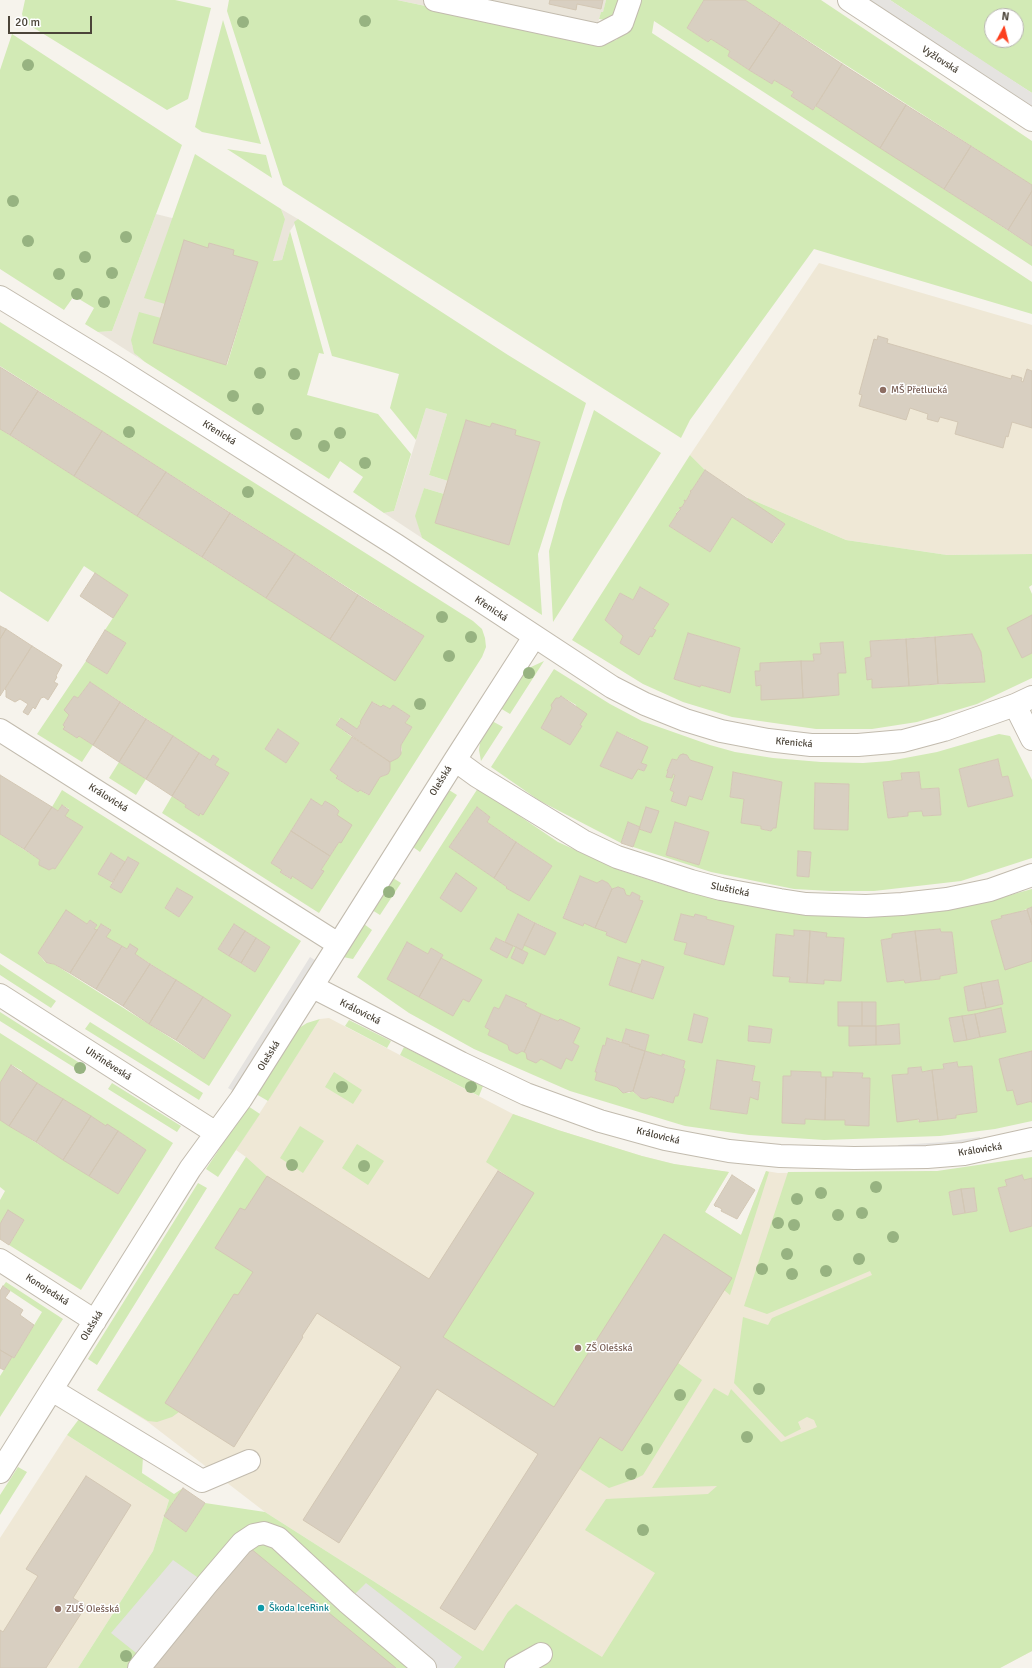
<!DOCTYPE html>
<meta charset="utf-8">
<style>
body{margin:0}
#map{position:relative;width:1032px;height:1668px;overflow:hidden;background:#f6f3ec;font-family:Signika,sans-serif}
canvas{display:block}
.north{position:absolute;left:984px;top:8px;width:40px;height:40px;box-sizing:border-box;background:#fff;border:1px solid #b7b4b0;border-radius:50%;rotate:7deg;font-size:11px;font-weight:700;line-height:16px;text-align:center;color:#4b4439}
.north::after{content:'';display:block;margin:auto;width:14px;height:18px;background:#fc3f1d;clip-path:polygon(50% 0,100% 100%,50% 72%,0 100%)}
.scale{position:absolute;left:8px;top:16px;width:84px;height:18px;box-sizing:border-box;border:2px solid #4b4439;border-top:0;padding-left:5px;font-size:12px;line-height:14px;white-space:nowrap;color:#4b4439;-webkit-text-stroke:3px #fff;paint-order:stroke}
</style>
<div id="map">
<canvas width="1032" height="1668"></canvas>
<div class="north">N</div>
<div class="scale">20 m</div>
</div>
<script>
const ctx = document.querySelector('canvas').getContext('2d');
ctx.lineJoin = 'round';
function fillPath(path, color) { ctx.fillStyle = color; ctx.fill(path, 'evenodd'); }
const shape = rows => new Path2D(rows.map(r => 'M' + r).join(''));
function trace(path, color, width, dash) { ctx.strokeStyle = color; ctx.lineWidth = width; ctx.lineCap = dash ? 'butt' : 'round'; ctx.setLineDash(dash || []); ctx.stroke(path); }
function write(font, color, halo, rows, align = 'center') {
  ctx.font = font + ' Signika,sans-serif'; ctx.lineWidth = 3; ctx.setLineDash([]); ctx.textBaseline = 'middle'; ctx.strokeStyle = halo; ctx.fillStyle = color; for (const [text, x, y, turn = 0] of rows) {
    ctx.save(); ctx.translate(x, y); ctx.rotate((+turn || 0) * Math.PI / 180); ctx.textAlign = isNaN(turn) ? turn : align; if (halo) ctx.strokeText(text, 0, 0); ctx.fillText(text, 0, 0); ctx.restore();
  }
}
fillPath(shape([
 [397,0,606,0,603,13,601,12,593,41],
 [281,209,298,219,290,231,282,260,258,262,226,365,132,336,132,345,137,356,145,362,98,332,112,331,156,214,172,218,285,219],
 [426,408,447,414,429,475,448,481,466,420,490,427,492,423,516,430,515,434,540,442,509,545,435,523,444,494,424,488,416,516,422,538,384,513,394,511]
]), '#eae5da');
fillPath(shape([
 [819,263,1032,325,1032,554,947,555,846,540,748,498,705,470,690,455],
 [329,1018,513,1114,558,1130,642,1156,674,1164,729,1172,705,1212,741,1235,766,1171,778,1173,937,1171,1032,1651,1000,1668,698,1668,483,1651,265,1512,148,1422,97,1390,246,1157,236,1150,320,1019],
 [67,1435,169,1500,153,1551,78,1668,0,1668,0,1538]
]), '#efe8d6');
fillPath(shape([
 [25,0,175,0,211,8,188,99,167,110,29,25,24,21,22,14],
 [229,0,397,0,601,43,616,40,628,28,638,0,704,0,687,28,708,42,711,39,730,51,728,56,749,70,772,84,774,80,794,92,791,96,813,110,816,106,1032,246,1032,266,654,21,652,33,1032,282,1032,314,814,249,690,420,681,438,283,185,227,11],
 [606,0,621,0,616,16,605,20,599,19,601,12,603,12],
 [745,0,821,0,1032,141,1032,185],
 [890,0,1032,0,1032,93,991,67],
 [992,16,1016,16,1016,40,992,40],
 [223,20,261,144,202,132,195,127],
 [12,34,182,145,112,331,98,332,85,324,94,308,74,296,64,310,0,269,0,70],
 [227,149,266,155,272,178],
 [195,154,281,209,285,219,273,261,282,260,290,231,324,354,319,353,307,395,378,414,411,454,394,511,384,513,353,492,363,477,340,461,329,479,145,362,134,353,131,340,139,312,161,318,153,343,227,365,258,262,233,255,234,250,210,243,208,248,184,241,165,304,144,298],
 [298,219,508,355,586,403,538,554,542,615,422,538,415,516,424,488,444,494,435,523,509,545,540,442,515,435,516,430,492,423,490,427,466,420,448,481,429,475,447,414,426,408,416,440,390,408,399,374,332,356,294,222],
 [0,322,473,621,482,629,485,638,486,647,482,657,319,913,162,813,172,796,186,805,185,807,199,816,200,813,203,814,229,773,215,765,219,759,213,755,210,760,90,682,78,698,74,696,65,710,69,715,63,725,65,727,64,729,77,738,79,736,93,745,82,762,37,734,86,661,107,674,126,643,105,630,128,595,84,566,48,622,0,591,0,429,395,680,424,636,0,366],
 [373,702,381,707,383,705,390,709,393,705,410,716,405,723,412,727,401,745,402,750,400,755,398,758,391,760,389,763,390,768,388,774,380,777,368,795,360,790,358,792,337,779,338,776,330,770,352,737,336,725,340,718,357,729,361,723,360,722],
 [278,729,299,743,286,763,265,749],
 [311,799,322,806,325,801,339,811,337,815,339,842,321,870,323,871,312,889,292,876,290,879,280,872,282,870,271,863],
 [594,410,661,453,553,622,549,551,563,501],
 [690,455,705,470,692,490,690,491,691,492,686,501,684,500,685,502,682,507,679,508,681,509,676,513,677,514,669,526,710,552,732,517,773,543,785,524,748,500,748,498,846,540,947,555,1032,554,1032,585,1029,587,1032,594,1032,615,1022,658,1032,653,1032,678,977,704,917,722,872,729,816,729,732,717,683,702,643,684,572,640],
 [640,587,669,604,653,629,656,630,650,636,639,654,620,643,623,636,605,620,620,593,633,600],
 [688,633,740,648,729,693,701,685,700,687,674,679],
 [972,634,981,652,984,670,984,682,873,688,872,679,867,679,865,658,871,657,870,641],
 [843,642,846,673,838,673,839,695,761,699,761,685,756,686,755,671,760,671,760,663,814,661,813,654,821,654,820,643],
 [544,661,510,714,500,708,523,674,531,667],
 [554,669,610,704,642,721,710,745,735,752,773,758,821,762,863,763,889,761,937,752,999,734,1010,736,1032,780,1032,858,961,881,874,891,831,891,794,889,711,872,633,847,639,829,651,833,658,811,640,827,628,822,621,843,540,801,491,767],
 [561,696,576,705,580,725,582,726,570,745,541,728],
 [617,732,633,739,641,763,647,765,644,771,638,769,636,770,632,779,600,766],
 [680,755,687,755,690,760,712,767,702,800,689,796,686,806,671,801,674,792,670,790,675,775,673,774,672,778,666,776,668,771,667,770,672,759,677,760],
 [998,759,1002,777,1008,776,1013,796,968,807,959,769],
 [733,772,782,782,775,828,773,828,770,831,761,829,761,826,741,823,744,799,730,797],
 [919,772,921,789,939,788,941,815,923,816,922,811,908,812,908,816,888,818,883,782,902,780,901,773],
 [815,783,849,784,848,830,814,829],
 [675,822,709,832,699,865,666,855],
 [798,851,811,852,809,877,797,876],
 [492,721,503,727,481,761,479,750,480,743],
 [119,762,146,779,136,795,109,778],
 [478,788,558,842,619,870,665,885,714,898,784,912,811,915,863,916,984,902,1032,889,1032,907,1014,914,1013,913,1002,916,1002,918,991,921,1005,969,1032,961,1032,1051,999,1059,1013,1090,1017,1105,1032,1101,1032,1121,995,1129,940,1136,824,1140,749,1135,685,1126,570,1091,474,1049,409,1013,357,977],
 [477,807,490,817,487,822,552,866,529,901,506,888,507,887,449,847],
 [456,874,477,888,461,912,440,898],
 [580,876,597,883,602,880,608,883,612,889,618,887,624,889,626,895,630,896,632,892,640,896,639,900,642,901,626,943,606,935,607,932,584,923,583,926,563,917],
 [518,914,556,933,545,955,524,945,522,950,528,953,523,964,511,958,516,947,513,946,507,958,490,949,496,938,505,942],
 [681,914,694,917,695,914,707,917,706,919,734,926,724,965,684,954,687,943,674,940],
 [940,929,941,932,952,932,957,973,940,976,940,979,905,983,904,980,887,982,881,940,892,938,892,934],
 [794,930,826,933,826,937,844,938,841,981,824,980,823,984,789,982,790,977,773,976,776,934,794,936],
 [407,942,428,954,431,948,443,955,441,958,481,980,469,1002,463,999,453,1016,387,979],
 [618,957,640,964,642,960,664,967,653,999,609,985],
 [998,980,1003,1004,968,1010,964,987],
 [506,995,526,1004,525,1006,541,1014,558,1021,560,1019,579,1028,573,1043,579,1046,572,1061,566,1058,561,1069,541,1059,536,1063,526,1053,522,1051,517,1054,509,1050,508,1045,488,1035,490,1030,485,1027,494,1007,499,1009],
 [838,1002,876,1002,876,1026,899,1024,900,1044,850,1046,849,1026,838,1026],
 [1001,1009,1006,1032,954,1042,949,1019],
 [694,1014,708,1018,701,1043,688,1040],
 [749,1026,772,1029,770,1043,748,1041],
 [626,1029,649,1035,645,1051,662,1056,663,1054,685,1061,683,1068,685,1069,678,1096,675,1096,672,1103,651,1097,646,1099,641,1098,632,1091,629,1093,623,1093,617,1087,595,1080,597,1072,595,1072,603,1045,605,1046,608,1038,622,1042],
 [717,1061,755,1066,752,1081,760,1082,758,1099,750,1097,747,1114,710,1109],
 [957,1062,958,1067,972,1066,977,1111,956,1115,956,1118,919,1122,892,1075,908,1074,908,1068,921,1067,922,1072,944,1069,943,1064],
 [792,1071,821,1072,821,1077,833,1077,833,1072,863,1073,862,1078,870,1078,869,1125,845,1125,845,1120,805,1119,805,1124,782,1123,783,1076,791,1076],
 [62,790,301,941,209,1086,0,953,0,834,40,860,39,862,40,865,49,870,53,868,55,869,83,827,65,816,69,809,62,805,58,811,52,807],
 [111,853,125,862,128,857,139,863,121,893,110,887,112,882,98,874],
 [177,888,192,897,179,917,165,908],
 [66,911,87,924,90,920,97,925,94,929,97,930,101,924,110,929,106,937,127,949,130,944,135,954,231,1015,204,1059,54,964,48,964,44,961,38,953],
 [234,924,270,947,255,972,218,949],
 [449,790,457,795,420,852,413,847],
 [393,878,401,883,380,915,372,910],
 [364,924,372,930,353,959,343,957],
 [0,964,56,1001,51,1008,0,975],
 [0,1012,86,1067,83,1073,0,1021],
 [320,1019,268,1101,256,1094,299,1028,307,1023],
 [349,1020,391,1041,387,1048,345,1026],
 [90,1022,203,1093,199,1100,85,1029],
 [0,1033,173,1143,81,1290,9,1245,24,1220,8,1211,0,1224,0,1200,5,1191,0,1187,0,1120,118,1194,146,1150,118,1131,107,1125,106,1126,21,1073,22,1071,12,1065,0,1083],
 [404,1047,483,1086,479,1096,400,1055],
 [334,1072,362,1090,353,1104,325,1087],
 [112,1083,181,1126,177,1132,108,1089],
 [248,1106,260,1114,218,1177,206,1169],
 [513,1114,558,1130,642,1156,674,1164,729,1172,705,1212,741,1235,766,1171,769,1172,730,1295,724,1290,731,1278,664,1234,554,1407,443,1337,533,1193,486,1162],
 [300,1126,324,1141,303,1173,280,1158],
 [357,1144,384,1161,368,1185,342,1168],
 [246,1157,267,1176,245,1210,240,1208,215,1248,253,1272,238,1295,234,1294,165,1403,179,1412,172,1417,157,1422,148,1421,97,1390],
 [1032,1157,1032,1178,1024,1180,1022,1175,1005,1181,1007,1186,998,1188,1010,1232,1032,1226,1032,1651,1000,1668,78,1668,153,1551,169,1500,67,1435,79,1419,143,1457,142,1473,174,1494,183,1488,164,1516,186,1532,205,1503,265,1512,483,1651,508,1612,516,1604,602,1657,655,1573,585,1530,606,1499,708,1494,717,1486,652,1488,714,1388,728,1396,731,1389,781,1442,817,1427,814,1420,807,1417,798,1422,801,1429,785,1437,734,1383,743,1317,768,1325,772,1318,872,1275,870,1271,767,1314,744,1306,788,1172,937,1171],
 [973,1188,977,1211,953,1215,949,1192],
 [198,1183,207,1188,97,1365,88,1359],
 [6,1282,63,1319,0,1417,0,1376,12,1357,14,1358,42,1312,3,1286],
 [678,1363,702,1380,643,1475,635,1479,609,1488,578,1468,600,1437,622,1451],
 [18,1467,27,1472,0,1515,0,1495]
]), '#d2eab5');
fillPath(shape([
 [849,0,890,0,1032,93,1032,120],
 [310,957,318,962,235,1092,228,1088],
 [980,1137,982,1146,899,1153,898,1145,945,1142],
 [173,1560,207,1584,145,1660,111,1633],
 [366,1583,462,1657,454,1668,425,1668,347,1602]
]), '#e5e3e0');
const building = shape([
 [550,0,603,0,601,9,577,4,576,10,549,4,550,0],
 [704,0,745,0,780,23,749,70,728,56,730,51,711,39,708,42,687,28,704,0],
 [780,23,842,64,813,110,791,96,794,92,774,80,772,84,749,70,780,23],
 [842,64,906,105,880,148,816,106,842,64],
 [906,105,971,146,944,189,880,148,906,105],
 [971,146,1032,185,1032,191,1008,230,944,189,971,146],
 [1032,191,1032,246,1008,230,1032,191],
 [184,240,208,248,209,243,234,250,233,255,258,262,226,365,153,343,184,240],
 [878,336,888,339,887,343,1011,379,1012,375,1022,378,1021,381,1023,382,1027,369,1032,371,1032,428,1012,422,1008,437,1006,436,1003,448,955,434,958,422,940,417,938,422,927,419,928,414,910,408,906,420,859,406,862,395,859,394,874,339,877,340,878,336],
 [0,367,38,391,10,435,0,429,0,367],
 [38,391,102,431,74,476,10,435,38,391],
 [466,420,490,427,492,423,516,430,515,435,540,442,509,545,435,523,466,420],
 [102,431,166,472,137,516,74,476,102,431],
 [705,470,785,524,772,543,732,517,710,552,669,526,677,514,676,514,681,509,679,508,682,507,685,502,684,500,686,501,691,492,690,491,692,490,705,470],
 [166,472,230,513,202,557,137,516,166,472],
 [230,513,295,554,266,598,202,557,230,513],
 [295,554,358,595,330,639,266,598,295,554],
 [95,573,128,595,113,618,80,596,95,573],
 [640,587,669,604,653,629,656,630,652,637,650,636,639,655,620,643,623,636,605,620,620,593,633,600,640,587],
 [358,595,424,636,395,681,330,639,358,595],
 [1032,615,1032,653,1022,658,1007,628,1032,615],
 [0,626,6,629,0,639,0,626],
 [6,629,32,646,0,696,0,639,6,629],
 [105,630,126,643,107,674,86,661,105,630],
 [688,633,740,648,730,693,701,685,700,687,674,679,688,633],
 [972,634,981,652,985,682,938,684,935,637,972,634],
 [935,637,938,684,909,686,906,639,935,637],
 [906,639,909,686,872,688,872,679,867,680,865,658,871,657,870,641,906,639],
 [843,642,846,673,838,673,839,695,803,698,801,661,814,661,813,654,821,654,820,643,843,642],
 [32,646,62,665,56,676,57,677,54,682,58,684,48,700,44,697,41,698,35,709,33,707,28,715,23,712,28,704,20,699,15,702,6,697,6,690,5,689,32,646],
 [801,661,803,698,761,700,761,685,756,686,755,671,760,671,760,663,801,661],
 [90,682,120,702,93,745,79,736,77,738,63,729,65,727,63,725,69,715,64,710,74,696,78,698,90,682],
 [561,696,587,714,580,725,582,726,570,745,541,728,552,708,551,705,556,698,559,698,561,696],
 [120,702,146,719,119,762,93,745,120,702],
 [372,702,381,707,383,705,390,709,393,705,410,716,405,723,412,727,401,745,401,754,398,758,390,762,336,725,341,718,357,729,361,723,360,722,372,702],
 [146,719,173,736,146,779,119,762,146,719],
 [278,729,299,743,286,763,265,749,278,729],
 [617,732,648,747,641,763,647,765,644,771,638,769,632,779,600,766,617,732],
 [173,736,199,753,172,796,146,779,173,736],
 [352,737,390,762,390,770,388,774,380,777,369,795,360,790,358,792,336,778,338,776,330,770,352,737],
 [199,753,210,760,213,755,219,759,215,765,229,773,203,815,200,813,199,816,185,807,186,805,172,796,199,753],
 [683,754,687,755,690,760,713,767,702,800,689,796,686,806,671,801,674,792,670,790,675,775,673,774,672,778,666,777,668,771,667,771,672,759,677,760,680,755,683,754],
 [998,759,1002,777,1008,776,1013,796,968,807,959,769,998,759],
 [733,772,782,782,776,828,773,828,771,831,761,829,761,826,741,823,744,799,730,797,733,772],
 [919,772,921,789,939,788,941,815,923,816,922,811,908,812,908,816,888,818,883,782,902,780,901,773,919,772],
 [0,775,52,807,24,849,0,834,0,775],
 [815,783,849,784,848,830,814,829,815,783],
 [311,799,322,806,325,801,335,807,339,811,337,815,352,825,341,843,339,842,330,856,291,831,311,799],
 [62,805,69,810,65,816,83,827,55,869,53,868,49,870,39,865,39,862,40,860,24,849,52,807,58,811,62,805],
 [477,807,490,817,487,822,516,842,494,878,449,847,477,807],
 [646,807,659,811,651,833,639,829,646,807],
 [628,822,640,827,633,847,621,843,628,822],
 [675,822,709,832,699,865,666,855,675,822],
 [291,831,330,856,321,870,324,871,312,889,292,876,291,879,280,872,282,870,271,863,291,831],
 [516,842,552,866,529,901,506,888,507,887,494,878,516,842],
 [798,851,811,852,809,877,797,876,798,851],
 [111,853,125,862,112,882,98,874,111,853],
 [128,857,139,863,121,893,110,887,128,857],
 [456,873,477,888,461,912,440,898,456,873],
 [580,876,597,883,602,880,608,883,612,889,595,928,584,923,583,926,563,918,580,876],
 [618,887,624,889,626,895,630,896,632,892,640,896,639,900,643,901,626,943,606,935,607,932,595,928,612,889,618,887],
 [177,888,193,897,179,917,165,908,177,888],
 [1032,907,1032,925,1027,909,1032,907],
 [66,910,87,924,90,920,97,925,94,929,97,930,70,973,54,964,47,963,38,953,66,910],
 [1027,910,1032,925,1032,961,1005,970,991,921,1002,918,1001,916,1027,910],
 [518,914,535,923,522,950,505,942,518,914],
 [681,914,694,917,695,914,707,917,706,919,734,926,724,965,684,954,687,943,674,940,681,914],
 [535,923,556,933,545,955,524,945,535,923],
 [101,924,111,930,106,937,122,946,96,989,70,973,101,924],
 [234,924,245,931,229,956,218,949,234,924],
 [940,929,941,932,952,932,957,973,940,976,940,979,921,981,915,931,940,929],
 [794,930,810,931,807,983,789,982,790,977,773,976,776,934,794,936,794,930],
 [245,931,256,938,241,963,229,956,245,931],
 [810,931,827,933,826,937,844,938,841,981,824,980,824,984,807,983,810,931],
 [915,931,921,981,905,983,904,980,887,982,881,940,892,938,892,934,915,931],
 [256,938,270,947,255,972,241,963,256,938],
 [496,938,513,946,507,958,490,949,496,938],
 [407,942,428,954,431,948,443,955,419,997,387,979,407,942],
 [130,944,138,949,135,954,150,964,123,1006,96,989,122,946,127,949,130,944],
 [516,947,528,953,523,964,511,958,516,947],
 [618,957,640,964,631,992,609,985,618,957],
 [441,958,482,980,469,1002,463,999,453,1016,419,997,441,958],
 [642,960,664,967,653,999,631,992,642,960],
 [150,964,176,980,149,1024,123,1006,150,964],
 [176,980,203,997,176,1040,149,1024,176,980],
 [998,980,1003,1004,986,1008,981,983,998,980],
 [981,983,986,1008,968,1011,964,987,981,983],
 [506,995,527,1004,525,1006,541,1014,524,1052,522,1051,517,1054,509,1050,508,1045,488,1035,490,1030,485,1027,494,1007,499,1009,506,995],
 [203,997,231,1015,204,1059,176,1040,203,997],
 [838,1002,862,1002,862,1026,838,1026,838,1002],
 [862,1002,876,1002,876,1026,862,1026,862,1002],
 [1001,1008,1006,1032,980,1037,975,1014,1001,1008],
 [541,1014,558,1021,560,1019,580,1028,573,1043,579,1046,572,1061,566,1058,561,1069,541,1059,536,1063,527,1059,526,1053,524,1052,541,1014],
 [694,1014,708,1018,702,1043,688,1040,694,1014],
 [975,1014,980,1037,967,1040,962,1016,975,1014],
 [962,1016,967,1040,954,1042,949,1018,962,1016],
 [899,1024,900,1044,876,1045,876,1026,899,1024],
 [749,1026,772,1029,770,1043,748,1041,749,1026],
 [849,1026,876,1026,876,1045,849,1046,849,1026],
 [626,1029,649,1035,645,1051,629,1046,630,1045,622,1042,626,1029],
 [607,1038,630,1045,629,1046,645,1051,633,1091,623,1093,617,1087,595,1080,597,1072,595,1072,603,1045,605,1046,607,1038],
 [645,1051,662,1056,662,1054,685,1061,683,1068,685,1069,678,1096,675,1096,673,1103,651,1097,646,1099,641,1098,633,1091,645,1051],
 [1032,1051,1032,1103,1032,1101,1017,1105,1013,1090,1007,1091,999,1059,1032,1051],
 [717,1060,755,1066,752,1081,760,1082,758,1100,750,1097,747,1114,710,1109,717,1060],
 [957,1062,958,1067,972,1066,977,1112,956,1115,956,1118,938,1120,932,1070,944,1069,943,1064,957,1062],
 [11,1065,37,1083,9,1126,0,1120,0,1083,11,1065],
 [921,1067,922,1072,932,1070,938,1120,919,1122,919,1119,897,1122,892,1075,908,1074,908,1068,921,1067],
 [791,1071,821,1072,821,1077,826,1077,825,1120,805,1119,805,1124,782,1123,783,1076,791,1076,791,1071],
 [833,1072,863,1073,862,1078,870,1078,869,1126,845,1125,845,1120,825,1120,826,1077,833,1077,833,1072],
 [37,1083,63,1099,36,1142,9,1126,37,1083],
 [63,1099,91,1116,63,1160,36,1142,63,1099],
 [91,1116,106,1126,107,1124,118,1131,89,1176,63,1160,91,1116],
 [118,1131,146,1150,118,1194,89,1176,118,1131],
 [498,1171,534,1193,443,1337,554,1407,664,1234,732,1278,622,1451,600,1437,475,1630,440,1608,538,1454,437,1389,339,1543,303,1520,401,1367,317,1313,302,1336,303,1337,234,1447,165,1403,234,1294,238,1295,253,1272,215,1248,240,1208,245,1210,267,1176,429,1279,498,1171],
 [732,1175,755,1190,737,1219,721,1211,722,1209,716,1206,716,1207,714,1205,732,1175],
 [1022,1175,1024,1180,1032,1178,1032,1226,1010,1232,998,1188,1007,1186,1005,1180,1022,1175],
 [974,1188,977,1211,965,1213,961,1189,974,1188],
 [961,1189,965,1213,953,1215,949,1192,961,1189],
 [8,1210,24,1220,9,1245,0,1239,0,1224,8,1210],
 [3,1286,10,1291,5,1298,23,1310,20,1315,34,1325,14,1358,0,1350,0,1291,3,1286],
 [0,1350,12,1357,4,1370,0,1368,0,1350],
 [86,1476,131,1505,73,1598,86,1606,46,1668,0,1668,0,1630,3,1632,38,1576,26,1569,86,1476],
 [183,1488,205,1503,186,1532,164,1516,183,1488],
 [250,1548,396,1668,150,1668,250,1548]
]);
fillPath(building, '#d8cfc1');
trace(building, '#d3c7b4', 1);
const minor = shape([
 [435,0,599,35,622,23,630,0],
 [849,0,1032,120],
 [0,297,113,366,396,545,612,687,645,704,685,720,721,731,768,740,811,745,858,745,903,741,944,730,1015,705,1032,697],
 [1015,705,1032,739],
 [0,730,338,944],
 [455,760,477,776,583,841,617,857,691,881,721,889,780,900,806,904,866,906,902,904,947,899,990,890,1032,875],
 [313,987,461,1063,526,1094,600,1121,665,1139,729,1151,780,1156,854,1158,927,1157,964,1154,1032,1139],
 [0,995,216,1133],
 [0,1260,95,1321],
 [52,1390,202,1481,249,1461],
 [0,1472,190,1169,241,1099,455,760,534,637],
 [139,1668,207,1584,242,1543,254,1535,264,1533,278,1538,347,1602,425,1668],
 [516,1668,541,1654]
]);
trace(minor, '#c2bbae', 24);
trace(minor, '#fff', 22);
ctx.fillStyle = '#97b381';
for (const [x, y] of [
 [365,21],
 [243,22],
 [28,65],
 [13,201],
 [126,237],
 [28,241],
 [85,257],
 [112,273],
 [59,274],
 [77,294],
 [104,302],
 [260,373],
 [294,374],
 [233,396],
 [258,409],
 [129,432],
 [340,433],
 [296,434],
 [324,446],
 [365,463],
 [248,492],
 [442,617],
 [471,637],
 [449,656],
 [529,673],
 [420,704],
 [389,892],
 [80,1068],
 [342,1087],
 [471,1087],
 [292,1165],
 [364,1166],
 [876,1187],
 [821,1193],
 [797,1199],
 [862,1213],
 [838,1215],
 [778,1223],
 [794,1225],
 [893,1237],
 [787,1254],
 [859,1259],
 [762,1269],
 [826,1271],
 [792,1274],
 [759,1389],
 [680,1395],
 [747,1437],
 [647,1449],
 [631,1474],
 [643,1530],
 [126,1656]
]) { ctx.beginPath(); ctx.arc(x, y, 6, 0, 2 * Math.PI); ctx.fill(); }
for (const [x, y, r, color] of [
 [883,390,4,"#8d6e63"],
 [578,1348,4,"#8d6e63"],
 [261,1608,4,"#0f9aa8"],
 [58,1609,4,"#8d6e63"]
]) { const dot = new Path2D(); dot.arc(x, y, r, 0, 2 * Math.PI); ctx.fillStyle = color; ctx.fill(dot); trace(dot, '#fff', 1.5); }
write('10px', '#4b4439', '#fff', [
 ["Vyžlovská",940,60,33],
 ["Křenická",219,433,32],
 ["Křenická",491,609,34],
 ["Křenická",794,743,5],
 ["Olešská",441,781,-58],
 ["Královická",108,798,32],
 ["Sluštická",730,890,12],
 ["Královická",360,1012,27],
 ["Olešská",269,1056,-58],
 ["Uhříněveská",108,1064,33],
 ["Královická",658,1136,14],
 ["Královická",980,1150,-9],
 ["Konojedská",47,1290,33],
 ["Olešská",92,1326,-58]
]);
write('10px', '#785e54', '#fff', [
 ["MŠ Přetlucká",891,390],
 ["ZŠ Olešská",586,1348],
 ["ZUŠ Olešská",66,1609]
], 'left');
write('10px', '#0d838f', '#fff', [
 ["Škoda IceRink",269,1608]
], 'left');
</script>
